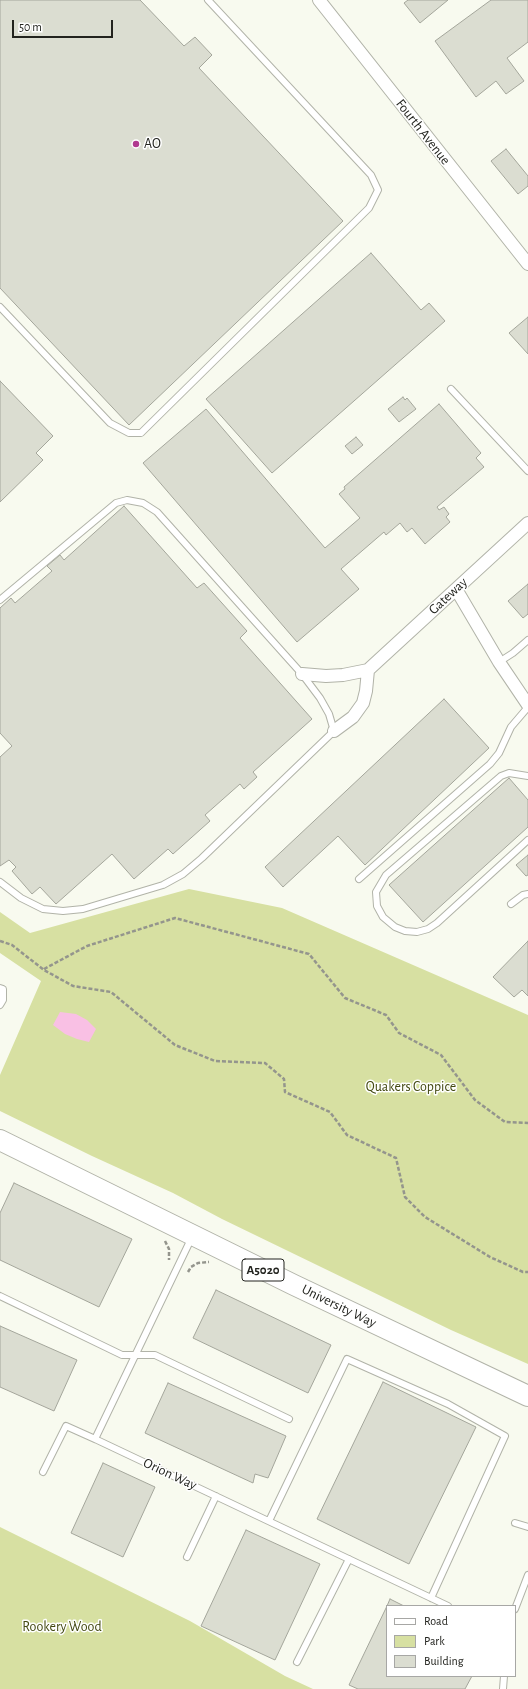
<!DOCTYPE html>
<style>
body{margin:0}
#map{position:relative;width:528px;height:1689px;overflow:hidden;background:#f8faef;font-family:"Alegreya Sans",sans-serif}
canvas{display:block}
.legend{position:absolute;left:386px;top:1605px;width:130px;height:72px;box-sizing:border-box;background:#fff;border:1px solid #a7a7a5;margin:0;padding:5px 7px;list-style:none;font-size:12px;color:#22231e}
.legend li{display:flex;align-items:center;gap:8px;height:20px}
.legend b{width:20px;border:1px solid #a7a7a5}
.scale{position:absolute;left:12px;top:20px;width:101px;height:18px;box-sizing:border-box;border:2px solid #22231e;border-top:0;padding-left:5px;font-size:12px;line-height:14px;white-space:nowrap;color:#22231e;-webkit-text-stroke:3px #fff;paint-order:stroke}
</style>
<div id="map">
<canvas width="528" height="1689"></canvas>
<ul class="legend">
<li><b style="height:5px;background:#fff"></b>Road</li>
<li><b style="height:11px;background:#d7e0a2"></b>Park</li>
<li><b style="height:11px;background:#dbddd1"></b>Building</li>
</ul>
<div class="scale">50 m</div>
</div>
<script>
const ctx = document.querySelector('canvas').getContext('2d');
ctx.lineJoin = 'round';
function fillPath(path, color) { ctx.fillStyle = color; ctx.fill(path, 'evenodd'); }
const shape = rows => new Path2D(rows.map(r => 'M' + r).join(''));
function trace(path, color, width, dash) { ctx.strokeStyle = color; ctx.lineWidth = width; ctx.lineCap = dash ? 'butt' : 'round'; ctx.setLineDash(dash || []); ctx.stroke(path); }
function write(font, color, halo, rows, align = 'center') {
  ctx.font = font + ' "Alegreya Sans",sans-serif'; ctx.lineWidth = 3; ctx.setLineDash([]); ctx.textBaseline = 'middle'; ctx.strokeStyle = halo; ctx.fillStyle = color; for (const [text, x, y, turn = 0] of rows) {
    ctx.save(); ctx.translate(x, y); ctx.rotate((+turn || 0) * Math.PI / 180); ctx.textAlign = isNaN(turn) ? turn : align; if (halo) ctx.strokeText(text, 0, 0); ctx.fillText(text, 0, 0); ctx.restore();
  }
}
fillPath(shape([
 [189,889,282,908,528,1015,528,1364,451,1330,222,1219,173,1193,92,1156,0,1111,0,1075,41,981,0,953,0,912,30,933],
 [0,1527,190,1621,285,1676,313,1689,0,1689]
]), '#d7e0a2');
fillPath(shape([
 [60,1012,76,1014,87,1020,96,1029,89,1042,77,1039,65,1034,53,1025]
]), '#f9c0e4');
const building = shape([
 [0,0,140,0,184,46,195,37,212,55,199,68,343,221,129,425,0,288,0,0],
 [408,0,448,0,420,23,404,3,408,0],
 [491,0,528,0,528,42,507,58,524,81,506,94,496,81,476,97,435,41,491,0],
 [506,149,528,176,528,186,518,194,491,161,506,149],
 [371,253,421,310,429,303,445,321,272,473,206,399,371,253],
 [528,317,528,354,509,333,528,317],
 [0,381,53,436,36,453,43,460,0,502,0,381],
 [403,397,405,400,407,398,416,409,399,422,388,409,403,397],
 [439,404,481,453,476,458,484,467,437,507,439,510,444,507,449,514,446,517,450,522,425,544,412,528,407,532,400,523,386,535,384,532,341,569,359,589,297,642,143,463,206,409,325,548,360,518,339,494,345,489,344,487,439,404],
 [356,437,363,445,352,454,345,446,356,437],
 [124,506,197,588,204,583,247,631,240,638,312,719,253,772,257,777,244,789,240,784,205,815,210,821,173,854,168,849,134,879,112,854,56,904,40,887,32,894,12,871,16,867,9,860,0,866,0,757,12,746,0,733,0,608,11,598,15,603,52,571,47,566,60,555,64,560,124,506],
 [528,584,528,614,523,618,508,601,528,584],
 [444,699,489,748,365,865,338,836,283,887,265,867,444,699],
 [509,778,528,800,528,827,423,922,389,885,509,778],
 [528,855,528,875,526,876,516,865,528,855],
 [528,941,528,996,522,990,514,997,493,977,528,941],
 [14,1183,132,1239,99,1307,0,1260,0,1213,14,1183],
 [216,1290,331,1345,308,1393,193,1338,216,1290],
 [0,1326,77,1360,54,1411,0,1387,0,1326],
 [383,1382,476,1427,409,1564,317,1519,383,1382],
 [168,1383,286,1436,268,1478,255,1474,253,1483,145,1433,168,1383],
 [103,1463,155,1487,123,1557,71,1533,103,1463],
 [246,1530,320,1564,275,1660,201,1626,246,1530],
 [390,1599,404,1606,387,1606,390,1599],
 [387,1606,387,1676,472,1676,465,1689,358,1689,349,1685,387,1606]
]);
fillPath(building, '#dbddd1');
trace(building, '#a4a69b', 1);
const service = shape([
 [0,307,110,423,129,433,141,433,369,208,378,190,371,175,208,0],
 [451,389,528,471],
 [0,600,116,503,127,500,143,503,157,512,302,674,320,698,329,714,334,731,202,858,183,874,163,885,83,909,63,911,43,909,21,898,0,882],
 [499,662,513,653,528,640],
 [528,776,509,773,501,776,386,875,376,892,377,906,383,917,395,927,405,931,417,932,428,929,437,923,528,840],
 [359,879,490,764,499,753,511,727,528,707],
 [511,904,523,895,528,894],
 [0,988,3,989,3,1000,0,1005],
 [192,1237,95,1439,448,1606],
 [0,1296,122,1355,155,1355,289,1419],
 [43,1472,66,1426,95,1439],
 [269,1521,347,1359,448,1404,505,1436,431,1598],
 [515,1523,528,1527],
 [187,1557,216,1496],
 [515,1609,528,1575],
 [297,1662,349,1559],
 [503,1689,504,1676]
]);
const minor = shape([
 [319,0,528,264],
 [456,589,499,662,528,705],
 [302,674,326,676,343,675,368,670,528,523],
 [334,731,353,717,363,703,366,691,368,670]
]);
const trunk = shape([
 [0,1140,294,1285,528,1396]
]);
trace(service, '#b1b3a8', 8);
trace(minor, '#b1b3a8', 14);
trace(trunk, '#b1b3a8', 22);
trace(shape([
 [0,941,12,945,44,970,73,986,111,992,175,1045,215,1061,265,1063,284,1079,285,1092,330,1112,347,1135,396,1158,405,1197,425,1217,490,1257,523,1272,528,1272],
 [44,969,87,946,175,918,309,954,345,998,386,1015,399,1033,441,1055,475,1100,505,1122,528,1123],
 [165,1241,169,1249,169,1260],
 [188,1272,191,1267,198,1263,209,1262]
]), '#94958d', 2.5, [4, 2]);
trace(service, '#fff', 6);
trace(minor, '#fff', 12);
trace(trunk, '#fff', 20);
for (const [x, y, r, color] of [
 [136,144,4,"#b0398f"]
]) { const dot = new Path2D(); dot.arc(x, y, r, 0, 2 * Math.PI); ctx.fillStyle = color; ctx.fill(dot); trace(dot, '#fff', 1.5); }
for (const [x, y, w] of [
 [263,1270,42]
]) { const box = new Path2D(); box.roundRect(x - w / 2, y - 11, w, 22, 3); ctx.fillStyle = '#fff'; ctx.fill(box); trace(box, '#22231e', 1); }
write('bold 13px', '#22231e', null, [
 ["A5020",263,1270]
]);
write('14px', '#22231e', '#fff', [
 ["Fourth Avenue",423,132,52],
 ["Gateway",448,596,-43],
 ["University Way",339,1306,26],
 ["Orion Way",170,1474,25]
]);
write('14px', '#22231e', '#fff', [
 ["AO",144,144]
], 'left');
write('14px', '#434911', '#fff', [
 ["Quakers Coppice",411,1087],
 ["Rookery Wood",62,1627]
]);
</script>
